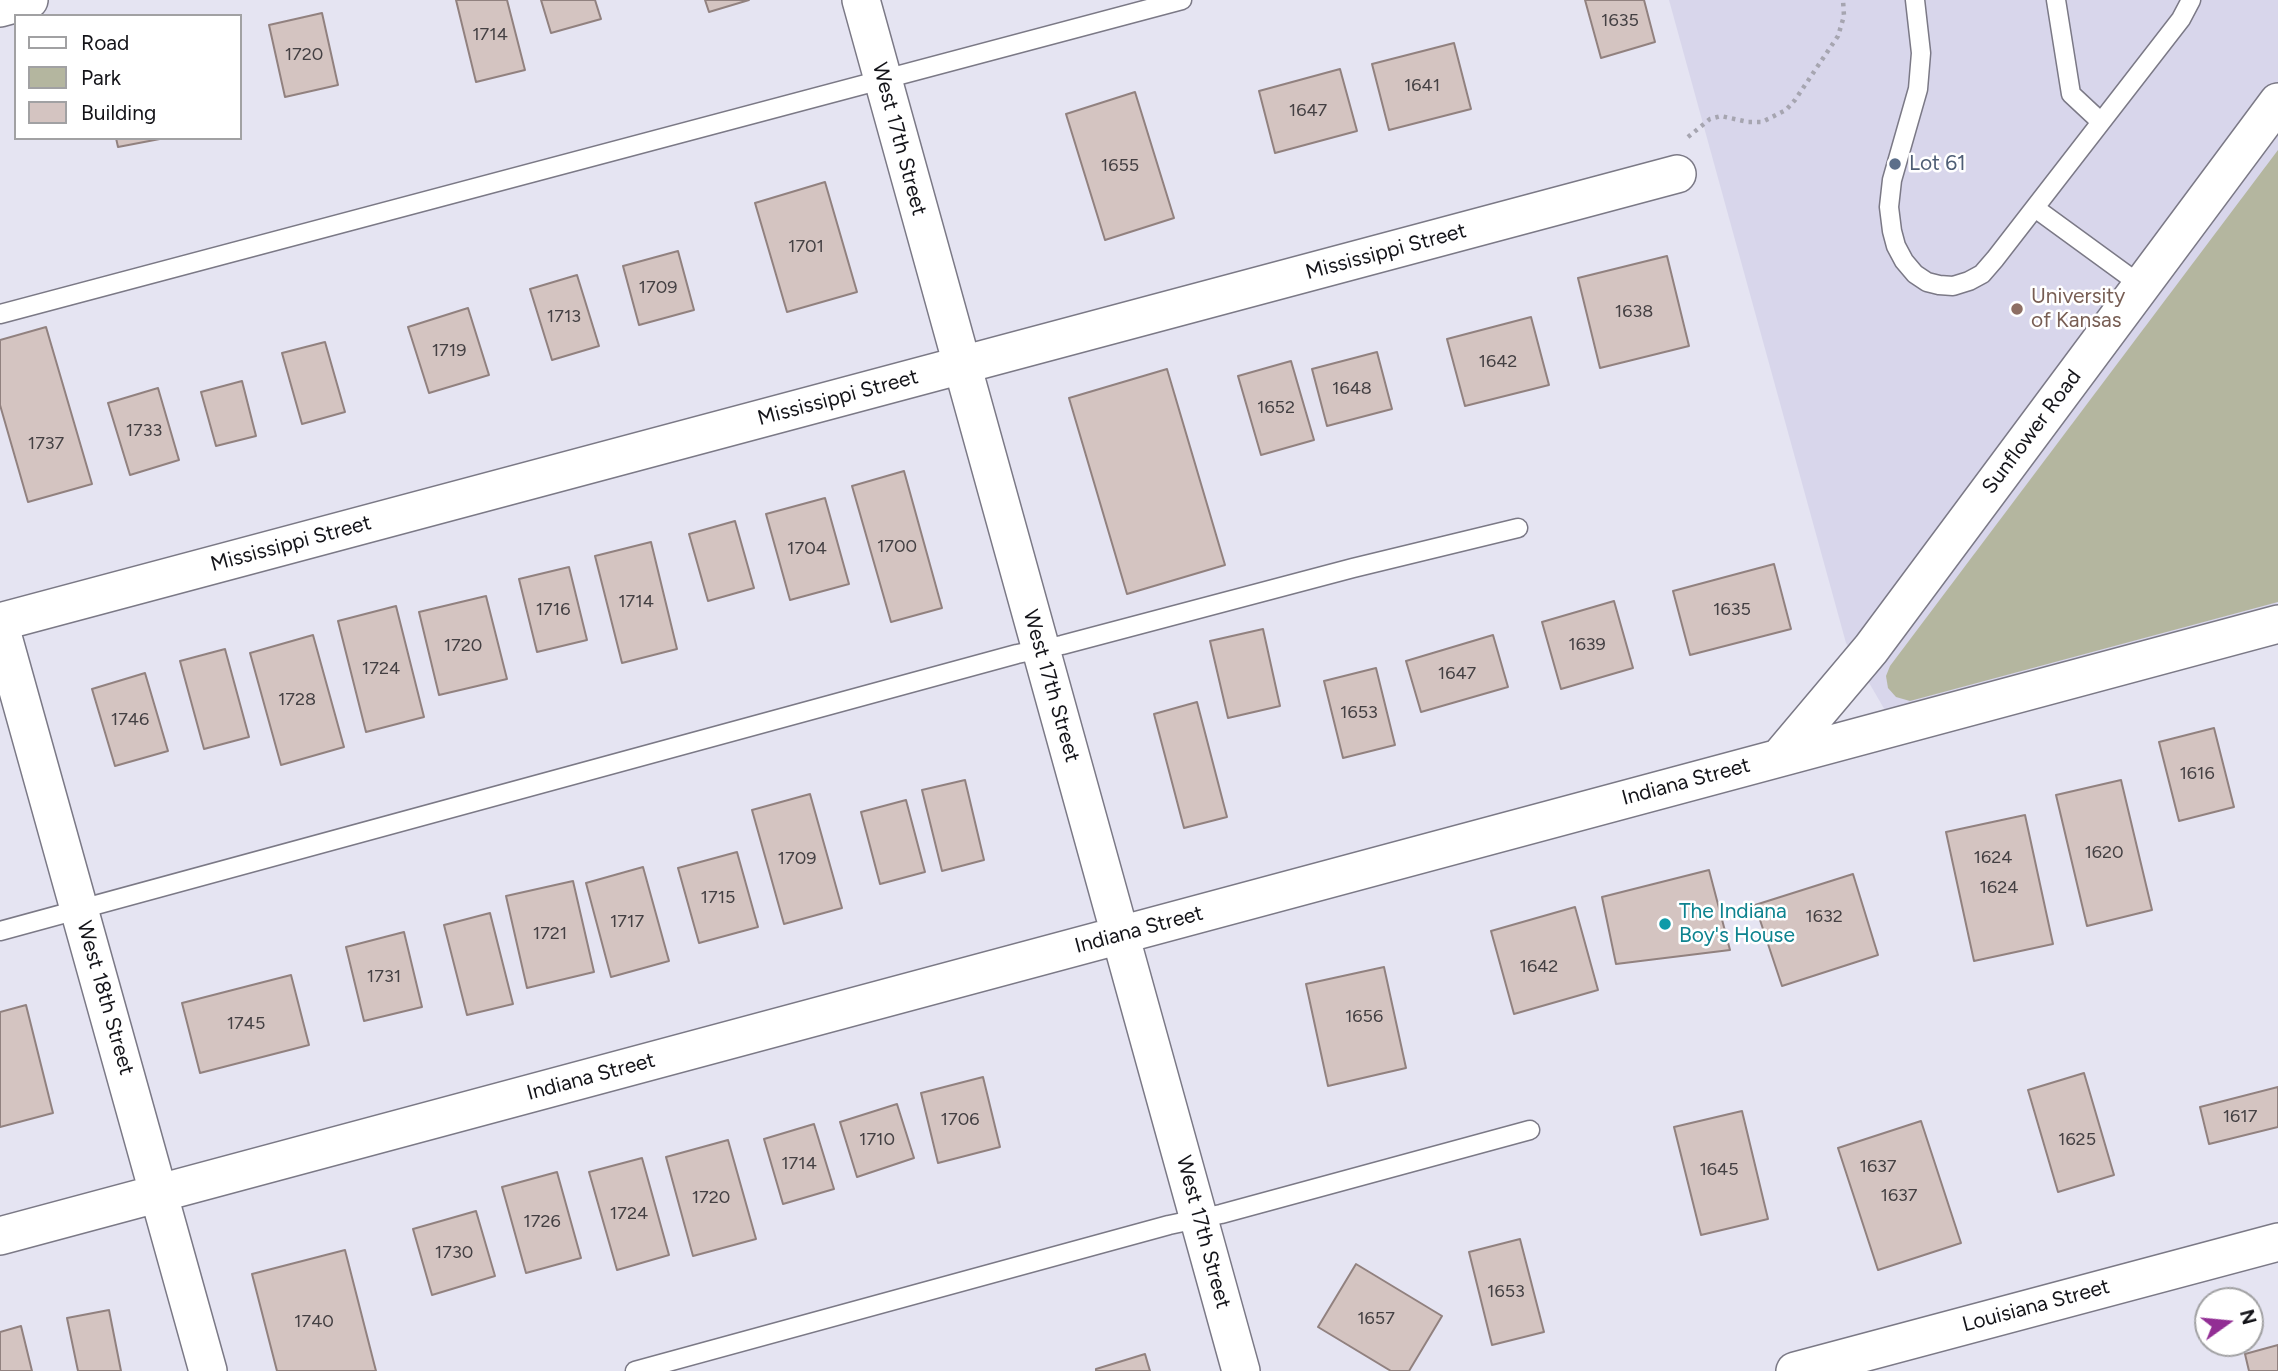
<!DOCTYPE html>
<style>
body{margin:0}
#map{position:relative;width:2278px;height:1371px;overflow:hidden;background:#e5e4f2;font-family:Figtree,sans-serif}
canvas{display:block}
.legend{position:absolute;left:14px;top:14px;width:228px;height:126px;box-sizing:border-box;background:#fff;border:2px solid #a1a1a3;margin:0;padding:9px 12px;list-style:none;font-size:21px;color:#141419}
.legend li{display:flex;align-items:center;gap:14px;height:35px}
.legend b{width:35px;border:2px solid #a1a1a3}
.north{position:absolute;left:2194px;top:1287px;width:70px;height:70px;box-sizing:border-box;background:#fff;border:2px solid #a1a1a3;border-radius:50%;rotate:75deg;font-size:19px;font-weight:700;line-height:28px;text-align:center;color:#141419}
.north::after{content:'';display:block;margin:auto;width:24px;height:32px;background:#922e94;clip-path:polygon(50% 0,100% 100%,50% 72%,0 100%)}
</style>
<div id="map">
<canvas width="2278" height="1371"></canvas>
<ul class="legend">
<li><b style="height:9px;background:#fff"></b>Road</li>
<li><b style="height:19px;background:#b4b69f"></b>Park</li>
<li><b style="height:19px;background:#d4c4c1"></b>Building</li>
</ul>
<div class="north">N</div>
</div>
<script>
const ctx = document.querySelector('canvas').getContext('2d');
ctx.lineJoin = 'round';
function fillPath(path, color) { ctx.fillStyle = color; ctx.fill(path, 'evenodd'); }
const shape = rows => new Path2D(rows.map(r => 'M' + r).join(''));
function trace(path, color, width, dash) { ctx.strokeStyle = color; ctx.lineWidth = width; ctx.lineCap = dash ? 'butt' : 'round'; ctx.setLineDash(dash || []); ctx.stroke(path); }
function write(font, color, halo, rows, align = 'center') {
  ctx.font = font + ' Figtree,sans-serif'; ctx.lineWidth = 5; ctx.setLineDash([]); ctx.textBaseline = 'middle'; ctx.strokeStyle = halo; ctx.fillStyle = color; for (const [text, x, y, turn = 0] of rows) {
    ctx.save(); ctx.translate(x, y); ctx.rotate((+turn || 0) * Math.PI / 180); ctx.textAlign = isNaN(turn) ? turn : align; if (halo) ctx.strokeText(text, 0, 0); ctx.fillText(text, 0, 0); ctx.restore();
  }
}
fillPath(shape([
 [1669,0,2278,0,2278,614,1886,712,1846,643]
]), '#d8d6eb');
fillPath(shape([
 [2278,150,2278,602,1910,701,1896,697,1888,688,1886,676,1890,666]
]), '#b4b69f');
const building = shape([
 [456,0,507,0,525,70,476,82,456,0],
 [541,0,595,0,601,19,551,33,541,0],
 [705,0,749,0,709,12,705,0],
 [1585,0,1644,0,1655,42,1601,58,1585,0],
 [322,13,338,85,285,97,269,25,322,13],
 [1454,43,1471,109,1389,130,1372,64,1454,43],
 [1340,69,1357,131,1275,153,1259,91,1340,69],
 [1135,92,1174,218,1105,240,1066,114,1135,92],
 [116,138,165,138,118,147,116,138],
 [825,182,857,292,787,312,755,203,825,182],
 [678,251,694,310,639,325,623,266,678,251],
 [1667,256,1689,346,1600,368,1578,278,1667,256],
 [577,275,599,346,552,360,530,289,577,275],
 [468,308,489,375,429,393,408,327,468,308],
 [1531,317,1549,385,1465,406,1447,339,1531,317],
 [46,327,92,484,28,502,0,405,0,340,46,327],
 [325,342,345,412,302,424,282,353,325,342],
 [1377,352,1392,409,1327,426,1312,369,1377,352],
 [1291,361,1314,440,1261,455,1238,376,1291,361],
 [1167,369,1225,565,1127,594,1069,398,1167,369],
 [242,381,256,436,216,446,201,392,242,381],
 [158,388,179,460,130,475,108,403,158,388],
 [904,471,942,608,891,622,852,486,904,471],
 [825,498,849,584,790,600,766,514,825,498],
 [735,521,754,588,708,601,689,534,735,521],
 [651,542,677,649,622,663,595,556,651,542],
 [1774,564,1791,629,1690,655,1673,591,1774,564],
 [569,567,587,640,537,652,519,579,569,567],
 [486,596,507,679,439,695,419,612,486,596],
 [1614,601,1633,668,1561,689,1542,622,1614,601],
 [396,606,424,717,366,732,338,621,396,606],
 [1263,629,1280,706,1228,718,1210,641,1263,629],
 [313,635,344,747,281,765,250,653,313,635],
 [1493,635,1508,687,1421,712,1406,661,1493,635],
 [225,649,249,737,204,749,180,661,225,649],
 [1376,668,1395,745,1343,758,1324,681,1376,668],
 [145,673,168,751,115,766,92,689,145,673],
 [1197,702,1227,817,1184,828,1154,714,1197,702],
 [2214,728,2234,807,2179,821,2159,742,2214,728],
 [965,780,984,860,942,871,922,790,965,780],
 [2121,780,2152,910,2087,926,2056,795,2121,780],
 [810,794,842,908,784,924,752,810,810,794],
 [906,800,925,872,880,884,861,812,906,800],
 [2025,815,2053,944,1974,961,1946,832,2025,815],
 [737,852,758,927,699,943,678,868,737,852],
 [643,867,669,961,611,977,586,883,643,867],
 [1709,870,1730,950,1616,964,1602,897,1709,870],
 [1853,874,1878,955,1782,986,1755,905,1853,874],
 [573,881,594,972,527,988,506,896,573,881],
 [1575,907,1598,990,1514,1014,1491,931,1575,907],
 [490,913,513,1004,467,1015,444,925,490,913],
 [404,932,422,1007,364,1021,346,947,404,932],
 [1384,967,1406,1068,1328,1086,1306,984,1384,967],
 [291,975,309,1045,200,1073,182,1003,291,975],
 [26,1005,53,1113,0,1127,0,1012,26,1005],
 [2084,1073,2114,1175,2058,1192,2028,1090,2084,1073],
 [983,1077,1000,1147,938,1163,921,1093,983,1077],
 [2278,1087,2278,1127,2209,1144,2200,1107,2278,1087],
 [897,1104,914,1158,857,1177,840,1122,897,1104],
 [1742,1111,1768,1219,1701,1235,1674,1127,1742,1111],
 [1921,1121,1961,1243,1878,1270,1838,1148,1921,1121],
 [814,1124,834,1189,783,1204,764,1139,814,1124],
 [728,1140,756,1239,693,1256,666,1157,728,1140],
 [642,1158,669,1255,617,1270,589,1172,642,1158],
 [557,1172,581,1258,526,1273,502,1187,557,1172],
 [476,1211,495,1276,432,1295,413,1229,476,1211],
 [1520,1239,1544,1332,1492,1345,1469,1252,1520,1239],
 [345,1250,376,1371,277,1371,252,1274,345,1250],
 [1356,1264,1442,1316,1409,1371,1391,1371,1318,1327,1356,1264],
 [109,1310,121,1371,78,1371,67,1318,109,1310],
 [21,1326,32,1371,0,1371,0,1332,21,1326],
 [2278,1345,2278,1371,2249,1371,2245,1354,2278,1345],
 [1145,1354,1150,1371,1096,1371,1096,1369,1145,1354]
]);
fillPath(building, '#d4c4c1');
trace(building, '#91817f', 2);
const lane = shape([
 [1915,0,1921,53,1918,89,1892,180,1889,207,1892,231,1896,246,1904,261,1915,274,1927,282,1939,285,1953,286,1969,281,1982,274,1995,259,2181,19,2191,0],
 [2056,0,2071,94,2101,122],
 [2035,208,2142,286],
 [0,314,1182,0],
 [0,931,1017,654,1062,645,1353,568,1518,528],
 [635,1371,1169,1225,1221,1214,1530,1130]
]);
const street = shape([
 [861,0,1241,1371],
 [0,8,29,0],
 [0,622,1677,174],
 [0,626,208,1371],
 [1780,757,1871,649,2278,102],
 [0,1236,2278,624],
 [1795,1371,2278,1242]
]);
trace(lane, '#7b7986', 21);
trace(street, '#7b7986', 40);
trace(shape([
 [1688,137,1710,119,1721,116,1748,122,1762,122,1786,110,1795,100,1838,36,1844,16,1843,0]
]), '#a6a5b0', 4.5, [3.5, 5]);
trace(lane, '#fff', 18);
trace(street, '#fff', 37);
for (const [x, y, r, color] of [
 [1895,164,7,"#5c6f8a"],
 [2017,309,7,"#8d6e63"],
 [1665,924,7,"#0f9aa8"]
]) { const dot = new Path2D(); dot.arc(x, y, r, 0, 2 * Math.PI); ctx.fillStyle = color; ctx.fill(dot); trace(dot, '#fff', 2.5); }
write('18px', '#444043', null, [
 ["1635",1620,21],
 ["1714",490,35],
 ["1720",304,55],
 ["1641",1422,86],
 ["1647",1308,111],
 ["1655",1120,166],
 ["1701",806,247],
 ["1709",658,288],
 ["1638",1634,312],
 ["1713",564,317],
 ["1719",449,351],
 ["1642",1498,362],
 ["1648",1352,389],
 ["1652",1276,408],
 ["1733",144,431],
 ["1737",46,444],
 ["1700",897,547],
 ["1704",807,549],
 ["1714",636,602],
 ["1716",553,610],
 ["1635",1732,610],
 ["1639",1587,645],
 ["1720",463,646],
 ["1724",381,669],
 ["1647",1457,674],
 ["1728",297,700],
 ["1653",1359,713],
 ["1746",130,720],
 ["1616",2197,774],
 ["1620",2104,853],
 ["1624",1993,858],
 ["1709",797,859],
 ["1624",1999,888],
 ["1715",718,898],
 ["1632",1824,917],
 ["1717",627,922],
 ["1721",550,934],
 ["1642",1539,967],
 ["1731",384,977],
 ["1656",1364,1017],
 ["1745",246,1024],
 ["1617",2240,1117],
 ["1706",960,1120],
 ["1710",877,1140],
 ["1625",2077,1140],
 ["1714",799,1164],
 ["1637",1878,1167],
 ["1645",1719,1170],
 ["1637",1899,1196],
 ["1720",711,1198],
 ["1724",629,1214],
 ["1726",542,1222],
 ["1730",454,1253],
 ["1653",1506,1292],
 ["1657",1376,1319],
 ["1740",314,1322]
]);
write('21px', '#141419', '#fff', [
 ["West 17th Street",899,139,75],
 ["Mississippi Street",1386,252,-15],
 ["Mississippi Street",838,398,-15],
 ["Sunflower Road",2032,432,-53],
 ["Mississippi Street",291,544,-15],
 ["West 17th Street",1051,686,74],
 ["Indiana Street",1686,782,-15],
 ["Indiana Street",1139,930,-15],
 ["West 18th Street",105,998,74],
 ["Indiana Street",591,1077,-15],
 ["West 17th Street",1203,1232,75],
 ["Louisiana Street",2036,1306,-15]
]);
write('21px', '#4e5e75', '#fff', [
 ["Lot 61",1909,164]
], 'left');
write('21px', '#785e54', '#fff', [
 ["University",2031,297],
 ["of Kansas",2031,321]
], 'left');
write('21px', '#0d838f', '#fff', [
 ["The Indiana",1679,912],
 ["Boy's House",1679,936]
], 'left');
</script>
